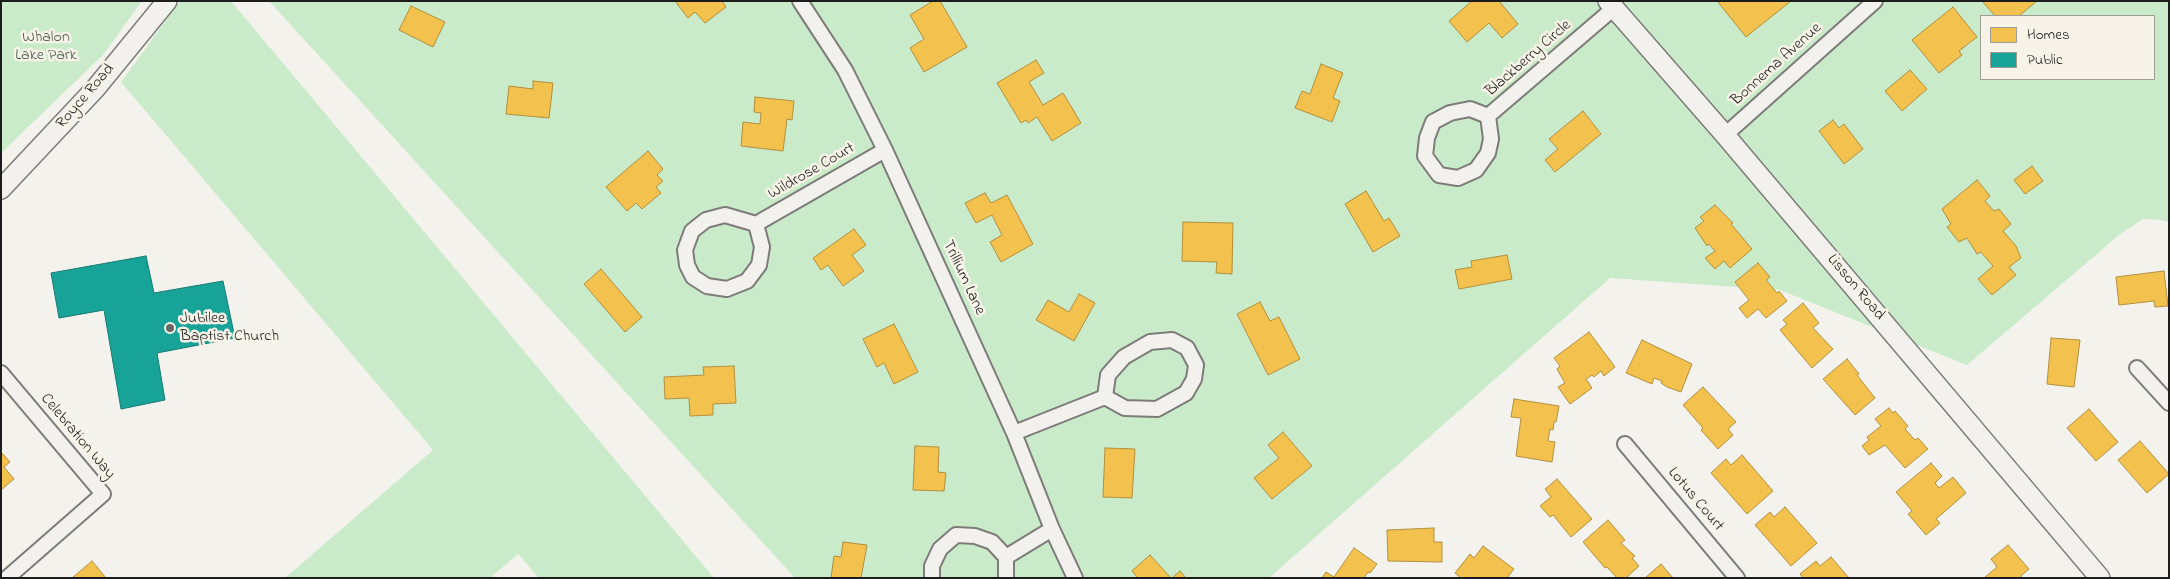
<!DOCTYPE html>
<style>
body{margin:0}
#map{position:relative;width:2170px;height:579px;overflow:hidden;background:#f4f2ec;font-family:"Indie Flower",sans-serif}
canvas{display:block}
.frame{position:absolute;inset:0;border:2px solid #1c1c1c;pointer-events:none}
.legend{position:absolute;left:1980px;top:15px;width:175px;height:65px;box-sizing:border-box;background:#f7f3e8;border:1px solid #9f9d96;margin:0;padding:6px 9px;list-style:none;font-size:15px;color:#1c1c1c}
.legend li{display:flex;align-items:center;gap:10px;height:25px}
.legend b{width:25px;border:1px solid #9f9d96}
</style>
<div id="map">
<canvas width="2170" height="579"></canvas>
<div class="frame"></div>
<ul class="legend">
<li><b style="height:14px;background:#f2c14e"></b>Homes</li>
<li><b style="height:14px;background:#17a398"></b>Public</li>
</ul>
</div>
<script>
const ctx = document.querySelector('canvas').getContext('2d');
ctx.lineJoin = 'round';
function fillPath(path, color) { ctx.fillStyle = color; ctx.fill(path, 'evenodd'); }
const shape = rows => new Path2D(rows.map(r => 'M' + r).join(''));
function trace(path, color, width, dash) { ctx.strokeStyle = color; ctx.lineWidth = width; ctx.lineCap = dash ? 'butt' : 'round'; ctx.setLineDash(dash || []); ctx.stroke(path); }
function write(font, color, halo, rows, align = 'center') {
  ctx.font = font + ' "Indie Flower",sans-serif'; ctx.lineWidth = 5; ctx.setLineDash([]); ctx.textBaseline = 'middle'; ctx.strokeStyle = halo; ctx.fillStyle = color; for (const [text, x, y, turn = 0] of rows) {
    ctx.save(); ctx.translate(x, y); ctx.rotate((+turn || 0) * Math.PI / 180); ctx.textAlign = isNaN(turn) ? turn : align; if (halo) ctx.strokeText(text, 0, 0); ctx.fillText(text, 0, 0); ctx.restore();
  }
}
fillPath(shape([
 [1,1,142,1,103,55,1,153],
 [180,1,231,1,714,578,539,578,518,554,490,578,285,578,433,450,121,82],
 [269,1,2169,1,2169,222,2161,220,2143,219,2119,235,1967,365,1780,290,1610,278,1269,578,795,578],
 [1981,16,2154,16,2154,79,1981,79]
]), '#caebc9');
const homes = shape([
 [675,1,722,1,726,7,705,23,695,12,688,18,675,1],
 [933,1,940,1,967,47,924,72,910,48,924,39,910,15,933,1],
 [1472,1,1499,1,1518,24,1502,38,1489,23,1467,42,1449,21,1472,1],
 [1717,1,1791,1,1746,37,1717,1],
 [1982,1,2037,1,2019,16,1995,16,1982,1],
 [411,6,445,22,433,47,399,30,411,6],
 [1953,7,1977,37,1959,51,1962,55,1939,73,1912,40,1953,7],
 [1036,60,1044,73,1029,82,1043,105,1063,93,1081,123,1052,141,1037,117,1028,123,1026,120,1021,123,997,83,1036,60],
 [1321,64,1343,73,1333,98,1340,101,1332,122,1295,108,1302,91,1310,94,1321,64],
 [1910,70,1927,89,1902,111,1885,91,1910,70],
 [533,81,553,83,549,118,506,114,509,86,533,89,533,81],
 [755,97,794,101,792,120,787,119,783,151,741,146,743,122,760,124,761,113,754,112,755,97],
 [1583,111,1601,134,1555,172,1545,160,1558,149,1549,139,1583,111],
 [1833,120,1839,128,1844,124,1863,149,1844,164,1819,131,1833,120],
 [648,151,663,169,657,175,663,181,656,187,661,193,642,209,636,203,627,211,606,187,648,151],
 [2032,166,2043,181,2025,194,2014,180,2032,166],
 [1977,180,1990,196,1985,201,1994,211,1999,209,2011,224,2003,231,2016,246,2021,258,2009,267,2016,275,1992,295,1978,279,1993,266,1981,252,1977,254,1967,238,1959,242,1947,227,1951,224,1942,209,1977,180],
 [1366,191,1384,221,1389,218,1400,236,1373,252,1345,204,1366,191],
 [985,193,991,203,1007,195,1033,244,1001,262,990,242,1002,235,992,215,976,223,965,203,985,193],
 [1715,205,1733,223,1731,224,1752,249,1730,268,1724,261,1715,269,1705,258,1715,251,1709,244,1707,246,1695,228,1704,221,1700,217,1715,205],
 [1183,222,1233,223,1232,274,1216,273,1217,262,1182,261,1183,222],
 [854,229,866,245,852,255,864,271,843,286,828,265,821,270,813,258,854,229],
 [1507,255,1512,279,1459,289,1455,270,1472,267,1471,261,1507,255],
 [1758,263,1770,277,1766,280,1777,293,1779,291,1787,301,1766,318,1758,309,1747,318,1739,308,1749,300,1735,282,1758,263],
 [601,269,642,317,625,332,584,284,601,269],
 [2164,271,2168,306,2155,307,2154,301,2119,305,2116,277,2164,271],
 [1079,294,1095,303,1074,341,1036,320,1048,300,1069,312,1079,294],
 [1260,302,1270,321,1279,317,1300,359,1268,375,1237,314,1260,302],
 [1803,303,1819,323,1813,328,1833,349,1812,368,1780,330,1787,324,1783,320,1803,303],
 [894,324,918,372,894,384,884,363,877,367,863,339,894,324],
 [1589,332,1615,367,1604,376,1601,371,1594,377,1592,375,1586,379,1592,388,1570,404,1558,387,1565,383,1557,369,1560,366,1554,358,1589,332],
 [2051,338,2080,340,2074,387,2047,384,2051,338],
 [1642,340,1692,364,1681,392,1667,387,1661,383,1662,381,1654,378,1652,384,1626,373,1642,340],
 [1847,359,1859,374,1857,375,1875,398,1855,415,1823,379,1847,359],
 [734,366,736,403,713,404,713,415,690,416,689,398,665,399,664,377,704,375,703,367,734,366],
 [1703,387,1736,422,1728,429,1733,435,1718,449,1701,430,1703,428,1683,405,1703,387],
 [1514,399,1559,406,1556,422,1554,422,1553,430,1550,429,1548,441,1555,442,1552,462,1516,456,1521,418,1511,417,1514,399],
 [1889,408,1893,413,1895,411,1908,426,1905,429,1915,440,1918,438,1928,449,1905,468,1885,445,1869,455,1862,446,1869,440,1867,437,1881,426,1875,419,1889,408],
 [2089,409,2118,442,2096,461,2067,428,2089,409],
 [1283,432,1312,466,1272,499,1254,478,1279,458,1268,445,1283,432],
 [2140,441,2169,474,2147,493,2118,460,2140,441],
 [915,446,939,447,938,472,946,473,944,491,913,490,915,446],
 [1105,448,1135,449,1132,498,1103,497,1105,448],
 [1,452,10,462,4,467,14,479,1,490,1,452],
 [1742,455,1773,491,1747,514,1711,473,1726,459,1731,465,1742,455],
 [1931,463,1942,476,1935,483,1939,488,1953,477,1966,493,1936,519,1940,523,1926,535,1908,514,1912,511,1896,492,1931,463],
 [1557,479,1592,519,1571,537,1553,515,1550,517,1540,506,1551,497,1545,489,1557,479],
 [1785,507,1817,543,1791,566,1755,525,1770,512,1774,517,1785,507],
 [1608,520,1625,540,1621,543,1635,556,1632,558,1639,566,1626,578,1617,578,1607,567,1605,568,1583,542,1608,520],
 [1434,528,1434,542,1442,542,1442,562,1388,561,1387,530,1434,528],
 [843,542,867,545,861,578,831,578,834,556,841,557,843,542],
 [2008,545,2029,569,2021,576,2022,578,1984,578,1997,567,1991,559,2008,545],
 [1483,546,1514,569,1507,578,1461,578,1455,573,1470,554,1474,558,1483,546],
 [1354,548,1377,564,1370,573,1368,572,1364,578,1322,578,1326,572,1334,577,1354,548],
 [1150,555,1171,578,1138,578,1132,571,1150,555],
 [1831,557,1849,578,1803,578,1800,574,1816,561,1820,566,1831,557],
 [92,561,106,578,72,578,92,561],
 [1661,564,1673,578,1645,578,1661,564],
 [1180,571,1186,578,1172,578,1180,571]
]);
fillPath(homes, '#f2c14e');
trace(homes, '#b2903f', 1);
const public = shape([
 [146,256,154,293,223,281,235,338,157,353,165,400,121,409,104,310,59,318,51,273,146,256]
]);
fillPath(public, '#17a398');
trace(public, '#187a73', 1);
const street = shape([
 [800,1,845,70,885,150,1014,433,1052,529,1075,578],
 [1488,116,1470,109,1450,113,1433,122,1427,138,1425,156,1439,175,1458,178,1476,170,1488,153,1491,139,1488,116,1614,8],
 [1725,135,1875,1],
 [756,224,725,215,706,220,692,231,685,250,687,265,693,277,707,286,727,289,747,281,759,265,762,247,756,224,885,150],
 [2137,368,2169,403],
 [1,373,103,494,7,578],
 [1014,433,1105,397,1125,408,1157,409,1186,393,1194,379,1196,365,1187,348,1172,340,1150,342,1124,357,1108,375,1105,397],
 [1625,444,1737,578],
 [1006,557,1052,529],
 [932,578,932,566,940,549,956,535,975,536,992,542,1006,557,1006,578]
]);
const secondary = shape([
 [1608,1,1725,135,2100,578],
 [1,189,95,89,167,1]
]);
trace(street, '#7d7c7a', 18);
trace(secondary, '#7d7c7a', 22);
trace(street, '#f2f1ed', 14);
trace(secondary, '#f2f1ed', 19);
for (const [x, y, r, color] of [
 [170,328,5,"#686765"]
]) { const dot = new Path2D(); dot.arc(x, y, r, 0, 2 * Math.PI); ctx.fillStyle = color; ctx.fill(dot); trace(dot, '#f7f3e8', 2); }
write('16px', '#465948', '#f7f3e8', [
 ["Whalon",46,38],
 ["Lake Park",46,56]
]);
write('16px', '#1c1c1c', '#f7f3e8', [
 ["Blackberry Circle",1529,59,-41],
 ["Bonnema Avenue",1777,65,-42],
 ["Royce Road",86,97,-49],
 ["Wildrose Court",812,172,-30],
 ["Trillium Lane",963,278,65],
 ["Lisson Road",1855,288,50],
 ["Celebration Way",77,437,50],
 ["Lotus Court",1695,500,50]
]);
write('16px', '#1c1c1c', '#f7f3e8', [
 ["Jubilee",180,319],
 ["Baptist Church",180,337]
], 'left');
</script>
